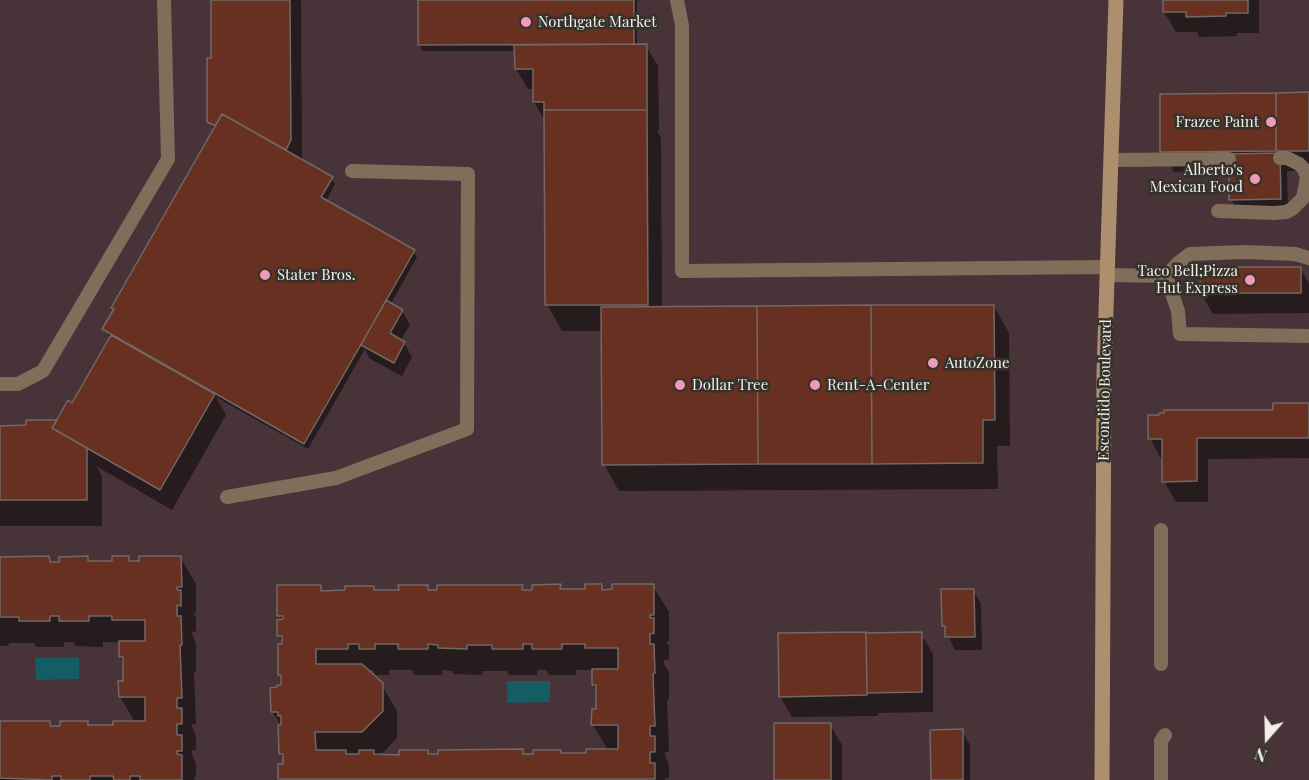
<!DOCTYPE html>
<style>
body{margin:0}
#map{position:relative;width:1309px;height:780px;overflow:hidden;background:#35322b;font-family:"Playfair Display",serif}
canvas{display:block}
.north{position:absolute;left:1237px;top:708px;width:60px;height:60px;-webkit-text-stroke:4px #35322b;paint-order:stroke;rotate:200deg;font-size:16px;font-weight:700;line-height:24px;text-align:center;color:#f1efea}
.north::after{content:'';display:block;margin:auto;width:21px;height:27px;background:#f1efea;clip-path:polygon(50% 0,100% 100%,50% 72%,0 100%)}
</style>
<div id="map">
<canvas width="1309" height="780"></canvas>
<div class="north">N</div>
</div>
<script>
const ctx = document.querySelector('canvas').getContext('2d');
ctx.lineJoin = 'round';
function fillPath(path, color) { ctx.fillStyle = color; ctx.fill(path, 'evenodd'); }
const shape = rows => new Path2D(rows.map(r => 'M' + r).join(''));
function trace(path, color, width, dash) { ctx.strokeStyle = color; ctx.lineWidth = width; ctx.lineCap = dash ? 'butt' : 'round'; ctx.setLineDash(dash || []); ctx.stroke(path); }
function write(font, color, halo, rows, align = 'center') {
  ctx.font = font + ' "Playfair Display",serif'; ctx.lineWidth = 5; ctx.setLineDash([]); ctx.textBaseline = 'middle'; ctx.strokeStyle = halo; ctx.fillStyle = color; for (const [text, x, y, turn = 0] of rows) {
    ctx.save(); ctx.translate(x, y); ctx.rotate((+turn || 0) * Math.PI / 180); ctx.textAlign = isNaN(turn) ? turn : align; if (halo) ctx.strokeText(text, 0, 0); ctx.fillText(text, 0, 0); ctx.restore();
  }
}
fillPath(shape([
 [0,0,1309,0,1309,780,0,780]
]), '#483338');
fillPath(shape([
 [35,658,79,658,79,679,36,680],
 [507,681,550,681,550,702,507,703]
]), '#135d63');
fillPath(shape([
 [210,0,301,0,302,161,331,178,335,184,326,201,413,251,417,257,390,305,402,311,410,325,400,341,404,343,412,357,402,376,370,359,365,349,308,449,216,397,226,415,172,510,96,466,102,476,102,526,0,526,0,427,27,427,58,421,73,405,111,338,104,329,115,311,113,308,214,130,209,121,213,60,212,4],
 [419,0,637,0,637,46,646,46,658,66,659,130,657,130,661,138,662,308,994,306,1009,333,1010,446,997,446,998,489,619,491,604,464,603,331,562,331,547,304,545,121,534,102,534,89,528,89,516,69,516,51,423,51,419,45],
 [1164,0,1259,0,1259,33,1237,33,1237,36,1199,37,1197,32,1176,32,1164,12],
 [1309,94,1309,171,1287,171,1288,212,1239,213,1231,199,1230,171,1174,172,1162,151],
 [1300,268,1309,284,1309,313,1213,314,1201,293,1201,269],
 [1309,404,1309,458,1208,459,1208,502,1176,502,1164,481,1164,459,1161,459,1150,438],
 [180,557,196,584,196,613,193,613,196,618,196,632,191,631,196,644,196,671,194,672,196,724,191,724,196,736,196,750,192,750,192,755,196,763,196,777,193,777,195,780,0,780,0,723,49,723,52,727,87,723,89,727,115,727,135,722,120,697,120,683,125,683,124,664,120,657,120,642,103,642,103,647,76,646,73,642,64,642,64,647,36,647,34,643,9,643,8,646,0,646,0,558,48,558,51,563,87,558,90,563,114,563,128,558,131,563],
 [522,586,525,591,560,586,563,591,587,591,601,586,604,591,653,586,669,612,669,641,666,641,669,646,669,660,664,660,664,664,669,672,669,699,667,700,669,752,665,752,665,756,669,764,669,778,665,778,665,780,280,780,279,765,285,765,285,762,280,754,280,724,272,711,283,687,282,679,280,675,284,646,279,636,282,621,279,615,320,587,323,592,347,592,373,587,376,592,400,592,427,587,430,592],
 [367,670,373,670,375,675,389,675,389,670,412,670,415,675,442,675,442,670,452,671,454,674,482,675,482,671,507,671,509,675,537,675,537,670,546,670,549,675,576,675,576,670,593,670,593,685,597,692,597,711,593,711,593,725,608,750,587,755,562,755,560,751,525,755,522,751,429,755,427,752,401,756,380,756,397,738,397,711,381,684],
 [973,590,981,604,982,650,955,650,943,625],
 [921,634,933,654,933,712,878,713,878,716,792,717,780,696,779,635],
 [830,725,842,745,842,780,776,780],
 [962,731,970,745,970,780,932,780]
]), '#0007');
const building = shape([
 [211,0,290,0,291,140,286,150,222,114,215,126,207,122,207,58,211,58,211,0],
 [418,0,634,0,634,44,418,45,418,0],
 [1163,0,1248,0,1248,13,1226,13,1226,16,1186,17,1186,12,1163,12,1163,0],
 [647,44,647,110,544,110,544,102,533,102,533,69,515,69,514,45,647,44],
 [1309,92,1309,151,1276,151,1276,93,1309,92],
 [1276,93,1276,151,1160,152,1160,94,1276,93],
 [544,110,647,110,648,305,545,305,544,110],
 [222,114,333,177,321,197,415,250,304,444,102,329,114,309,111,308,222,114],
 [1280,153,1281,199,1229,200,1229,154,1280,153],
 [1200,267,1301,267,1301,293,1200,293,1200,267],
 [386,300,403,310,390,333,405,342,394,363,361,345,386,300],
 [871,305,872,464,758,464,757,306,871,305],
 [871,305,994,305,995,420,983,420,983,463,872,464,871,305],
 [757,306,758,464,602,465,601,307,757,306],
 [111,335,215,394,160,490,52,428,68,400,72,403,111,335],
 [1273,403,1309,403,1309,438,1197,438,1197,481,1162,482,1162,439,1148,439,1148,415,1159,415,1159,413,1164,413,1164,410,1273,410,1273,403],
 [26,420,57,420,52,428,87,448,87,500,0,500,0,426,26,425,26,420],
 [49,556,50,562,59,562,59,557,88,556,88,561,112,561,112,556,129,556,129,561,139,561,139,556,181,556,182,587,177,587,177,590,181,590,181,606,177,605,177,616,181,616,182,645,180,645,182,698,177,698,177,708,182,708,182,724,177,724,177,735,182,735,182,751,177,751,177,754,182,755,182,780,140,780,140,776,130,776,130,780,114,780,113,776,90,776,90,780,61,780,61,776,52,776,52,780,0,778,0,721,50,721,50,726,60,726,60,721,88,721,88,725,113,725,113,721,145,721,145,697,119,697,118,681,123,681,123,657,119,657,119,641,145,641,145,620,112,620,112,616,89,616,89,621,59,621,59,616,50,616,50,621,19,621,19,617,0,617,0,557,49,556],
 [561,584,560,589,585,589,585,584,602,584,602,590,612,589,612,584,654,584,654,615,650,615,650,618,654,618,654,633,650,634,650,644,654,644,655,673,653,674,655,726,650,726,650,736,655,736,655,752,650,752,650,763,655,763,655,779,278,779,278,764,283,764,283,754,279,754,278,725,281,725,281,716,278,716,278,712,271,712,270,688,277,687,277,685,281,685,281,675,278,675,278,644,282,644,282,636,277,636,277,620,283,619,283,616,277,616,277,585,321,585,321,591,345,590,345,586,374,586,374,590,399,590,398,585,428,585,428,590,437,590,437,585,523,585,522,590,532,590,532,585,561,584],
 [348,644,359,644,359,649,375,649,375,644,398,644,398,649,428,649,428,644,438,645,438,648,467,649,467,645,492,645,492,649,523,649,523,644,532,644,532,649,562,649,562,644,585,644,585,648,618,648,618,669,592,669,592,685,596,685,596,709,592,709,591,725,618,725,618,749,586,749,586,753,561,753,561,750,533,750,533,754,523,754,523,749,438,750,438,754,428,754,428,750,399,750,399,755,374,754,374,750,359,750,359,754,346,754,346,750,316,750,315,732,362,732,383,711,383,683,362,664,316,664,316,649,348,649,348,644],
 [941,589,974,589,975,637,945,637,945,626,942,626,941,589],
 [866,632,867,695,779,697,778,633,866,632],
 [922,632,922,692,867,693,866,633,922,632],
 [774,723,831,723,831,780,774,780,774,723],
 [963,729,963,780,931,780,930,730,963,729]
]);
fillPath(building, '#683021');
trace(building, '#726865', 1.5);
trace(shape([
 [677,0,682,26,682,271,1108,267],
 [1111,160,1229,159],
 [1218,211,1274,213,1286,212,1292,209,1303,198,1307,177,1304,169,1299,164,1287,158,1280,158],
 [1107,275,1166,276],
 [1166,276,1178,311,1180,334,1309,336],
 [1166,276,1178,263,1190,254,1245,252,1295,254,1309,258],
 [0,384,18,384,43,371,168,159,164,0],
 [227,497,336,478,467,429,468,174,352,171],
 [1161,530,1161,664],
 [1161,780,1161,741,1165,735]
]), '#816e5a', 14);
trace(shape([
 [1102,780,1104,373,1116,0]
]), '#ad8f6e', 15);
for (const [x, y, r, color] of [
 [526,22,6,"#f09ab7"],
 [1271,122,6,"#f09ab7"],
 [1255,179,6,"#f09ab7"],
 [265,275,6,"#f09ab7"],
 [1250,280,6,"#f09ab7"],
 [933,363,6,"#f09ab7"],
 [680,385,6,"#f09ab7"],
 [815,385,6,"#f09ab7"]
]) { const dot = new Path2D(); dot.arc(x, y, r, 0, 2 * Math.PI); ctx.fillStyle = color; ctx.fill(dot); trace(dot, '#35322b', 2); }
write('15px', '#f1efea', '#35322b', [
 ["Northgate Market",538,22],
 ["Frazee Paint",1259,122,"right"],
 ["Alberto's",1243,170,"right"],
 ["Mexican Food",1243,187,"right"],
 ["Taco Bell;Pizza",1238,271,"right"],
 ["Hut Express",1238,288,"right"],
 ["Stater Bros.",277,275],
 ["AutoZone",945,363],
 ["Dollar Tree",692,385],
 ["Rent-A-Center",827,385]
], 'left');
write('15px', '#f1efea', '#35322b', [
 ["Escondido Boulevard",1105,390,-89]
]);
</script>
